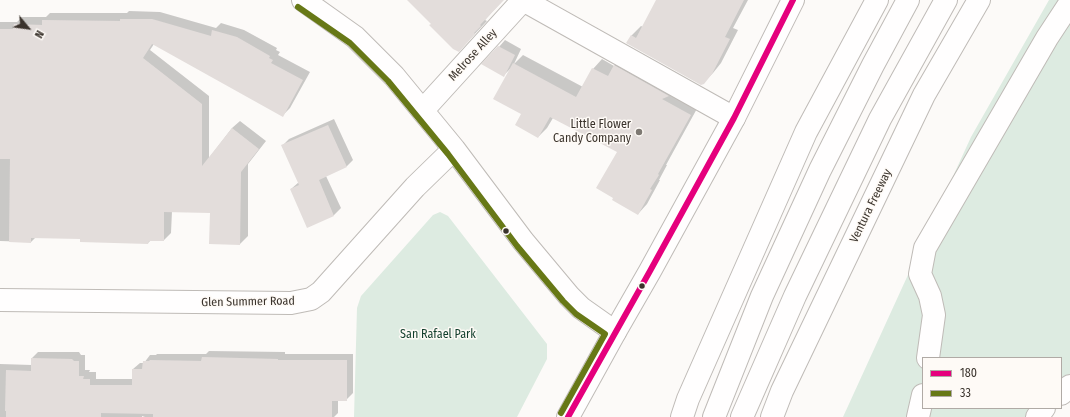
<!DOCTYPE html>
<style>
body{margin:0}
#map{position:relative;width:1070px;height:417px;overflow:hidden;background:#fcfaf8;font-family:"Fira Sans Condensed",sans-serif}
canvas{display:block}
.legend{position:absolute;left:922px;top:357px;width:140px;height:52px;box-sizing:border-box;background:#fefaf6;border:1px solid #b0aaa5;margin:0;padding:5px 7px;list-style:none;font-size:12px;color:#3a332c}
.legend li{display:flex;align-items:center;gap:8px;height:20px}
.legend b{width:20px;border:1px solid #b0aaa5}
.north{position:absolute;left:8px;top:8px;width:40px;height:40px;-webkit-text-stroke:3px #fefaf6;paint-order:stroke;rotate:119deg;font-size:11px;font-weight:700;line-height:16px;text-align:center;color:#3a332c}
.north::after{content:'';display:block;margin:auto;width:14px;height:18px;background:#3a332c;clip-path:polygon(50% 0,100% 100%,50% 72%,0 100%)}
</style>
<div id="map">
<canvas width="1070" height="417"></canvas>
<ul class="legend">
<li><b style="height:5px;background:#e5007d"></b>180</li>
<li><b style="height:5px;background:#677816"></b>33</li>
</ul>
<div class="north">N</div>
</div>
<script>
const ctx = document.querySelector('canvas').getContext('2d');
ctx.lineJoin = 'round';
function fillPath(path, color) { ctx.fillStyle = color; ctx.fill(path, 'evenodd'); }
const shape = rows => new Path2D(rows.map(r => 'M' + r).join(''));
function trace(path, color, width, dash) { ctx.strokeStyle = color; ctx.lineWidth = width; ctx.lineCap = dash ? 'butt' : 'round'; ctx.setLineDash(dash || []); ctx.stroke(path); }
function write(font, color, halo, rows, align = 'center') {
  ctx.font = font + ' "Fira Sans Condensed",sans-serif'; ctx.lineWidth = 3; ctx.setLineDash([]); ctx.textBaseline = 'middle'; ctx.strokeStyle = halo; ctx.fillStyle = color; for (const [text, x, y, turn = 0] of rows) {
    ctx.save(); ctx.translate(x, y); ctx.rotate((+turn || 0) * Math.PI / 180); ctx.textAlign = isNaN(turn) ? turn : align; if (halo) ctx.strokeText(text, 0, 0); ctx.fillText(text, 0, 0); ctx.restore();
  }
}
fillPath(shape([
 [1049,0,1070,0,1070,399,1061,406,1061,358,923,358,923,408,1058,408,1054,411,1050,417,843,417,971,137],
 [440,212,448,216,547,344,547,359,517,417,354,417,357,308,361,296,433,215]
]), '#ddebe1');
fillPath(shape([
 [408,0,503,0,485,20,487,21,471,38,432,24],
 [658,0,748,0,733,28,738,30,721,63,713,73,703,83,627,43,632,35,641,26,643,27],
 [129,11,160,12,216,28,221,23,244,30,277,48,276,50,280,52,278,55,310,72,290,108,283,115,154,44,150,50,209,96,209,158,232,128,240,121,266,141,248,164,248,236,240,244,211,212,172,211,171,233,164,240,151,240,148,243,81,238,36,237,31,242,0,241,0,22,17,22,22,17,46,17,50,13,127,13],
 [505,40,521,49,514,64,523,55,583,87,593,69,602,59,614,66,624,57,699,105,666,165,667,165,659,180,660,180,647,204,638,214,618,151,553,118,547,128,538,137,522,114,510,69,504,75,499,47],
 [334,119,353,160,347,166,326,176,341,208,334,215,308,227,291,189,299,182,282,146,289,139],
 [209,351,285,352,285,354,353,354,353,393,346,400,338,400,338,413,334,417,145,417,142,416,142,417,0,417,0,364,32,365,32,358,38,352,79,352,81,355,85,355,85,370,90,370,89,372,96,372,96,379,133,379,133,369,140,363,144,363,150,355,156,355,157,354,206,354]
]), '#0003');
fillPath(shape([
 [407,0,504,0,480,25,481,26,474,33,475,34,459,52,453,49,429,25,431,24],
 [656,0,744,0,725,37,730,39,712,74,704,84,701,85,626,43,631,35,636,38],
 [120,19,152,19,211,36,212,30,237,37,270,56,269,58,273,60,271,63,303,80,283,117,152,44,143,58,202,104,202,166,232,128,259,149,241,172,240,245,209,244,210,213,164,212,164,241,149,241,148,244,80,242,80,239,31,238,31,243,9,242,10,159,0,159,0,29,13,29,14,24,42,25,42,20,120,21],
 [498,46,515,55,504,77,481,64],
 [513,63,576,97,592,68,608,76,614,65,669,96,662,99,691,115,658,174,659,175,650,189,652,190,638,215,612,200,613,198,596,188,617,152,550,117,538,138,515,125,521,114,493,99],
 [328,125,347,167,319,180,334,216,307,228,290,189,299,185,281,145],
 [202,357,278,359,278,360,347,360,347,401,332,401,332,417,153,417,153,414,101,413,101,417,6,417,6,411,5,411,6,370,31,371,31,358,72,359,74,361,79,361,79,376,84,376,83,379,90,379,90,385,132,385,132,369,142,369,143,361,150,361,149,360,201,361]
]), '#e3dddb');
const minor = shape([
 [303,0,355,37,394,76,454,149,523,241,569,296,581,308,615,332],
 [523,0,734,118],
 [423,110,523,0],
 [0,300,291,303,311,299,321,292,415,187,454,149],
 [928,358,934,315,930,296,920,274,925,248,1047,38,1070,3],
 [1061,394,1070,386],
 [918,417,923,395],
 [1037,417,1044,408]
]);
const major = shape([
 [568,417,615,332,650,271,734,118,793,0]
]);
const highway = shape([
 [682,417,688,399,806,132,877,0],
 [714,417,762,296,820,170,873,65,908,0],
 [742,417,795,296,880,119,946,0],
 [772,417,782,391,924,95,979,0]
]);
trace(minor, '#bfbbb7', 24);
trace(major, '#bfbbb7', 24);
trace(highway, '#bfbbb7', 24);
trace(minor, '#fffefe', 22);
trace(major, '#fffefe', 22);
trace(highway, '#fffefe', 22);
trace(shape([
 [568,417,650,271,734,118,793,0]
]), '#e5007d', 6);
trace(shape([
 [298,7,350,43,388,81,448,154,517,246,563,301,576,314,605,334,561,413]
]), '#677816', 6);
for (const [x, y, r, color] of [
 [639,132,4,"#7e7973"],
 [506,231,3.5,"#3a332c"],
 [642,286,3.5,"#3a332c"]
]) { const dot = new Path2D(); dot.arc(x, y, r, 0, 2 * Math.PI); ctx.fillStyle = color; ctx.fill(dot); trace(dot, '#fefaf6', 1.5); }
write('12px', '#3a332c', '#fefaf6', [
 ["Melrose Alley",473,55,-48],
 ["Ventura Freeway",871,206,-64],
 ["Glen Summer Road",248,302,-1]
]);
write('12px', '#3a332c', '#fefaf6', [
 ["Little Flower",631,125],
 ["Candy Company",631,139]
], 'right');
write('12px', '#113e2b', '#fefaf6', [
 ["San Rafael Park",438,335]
]);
</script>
